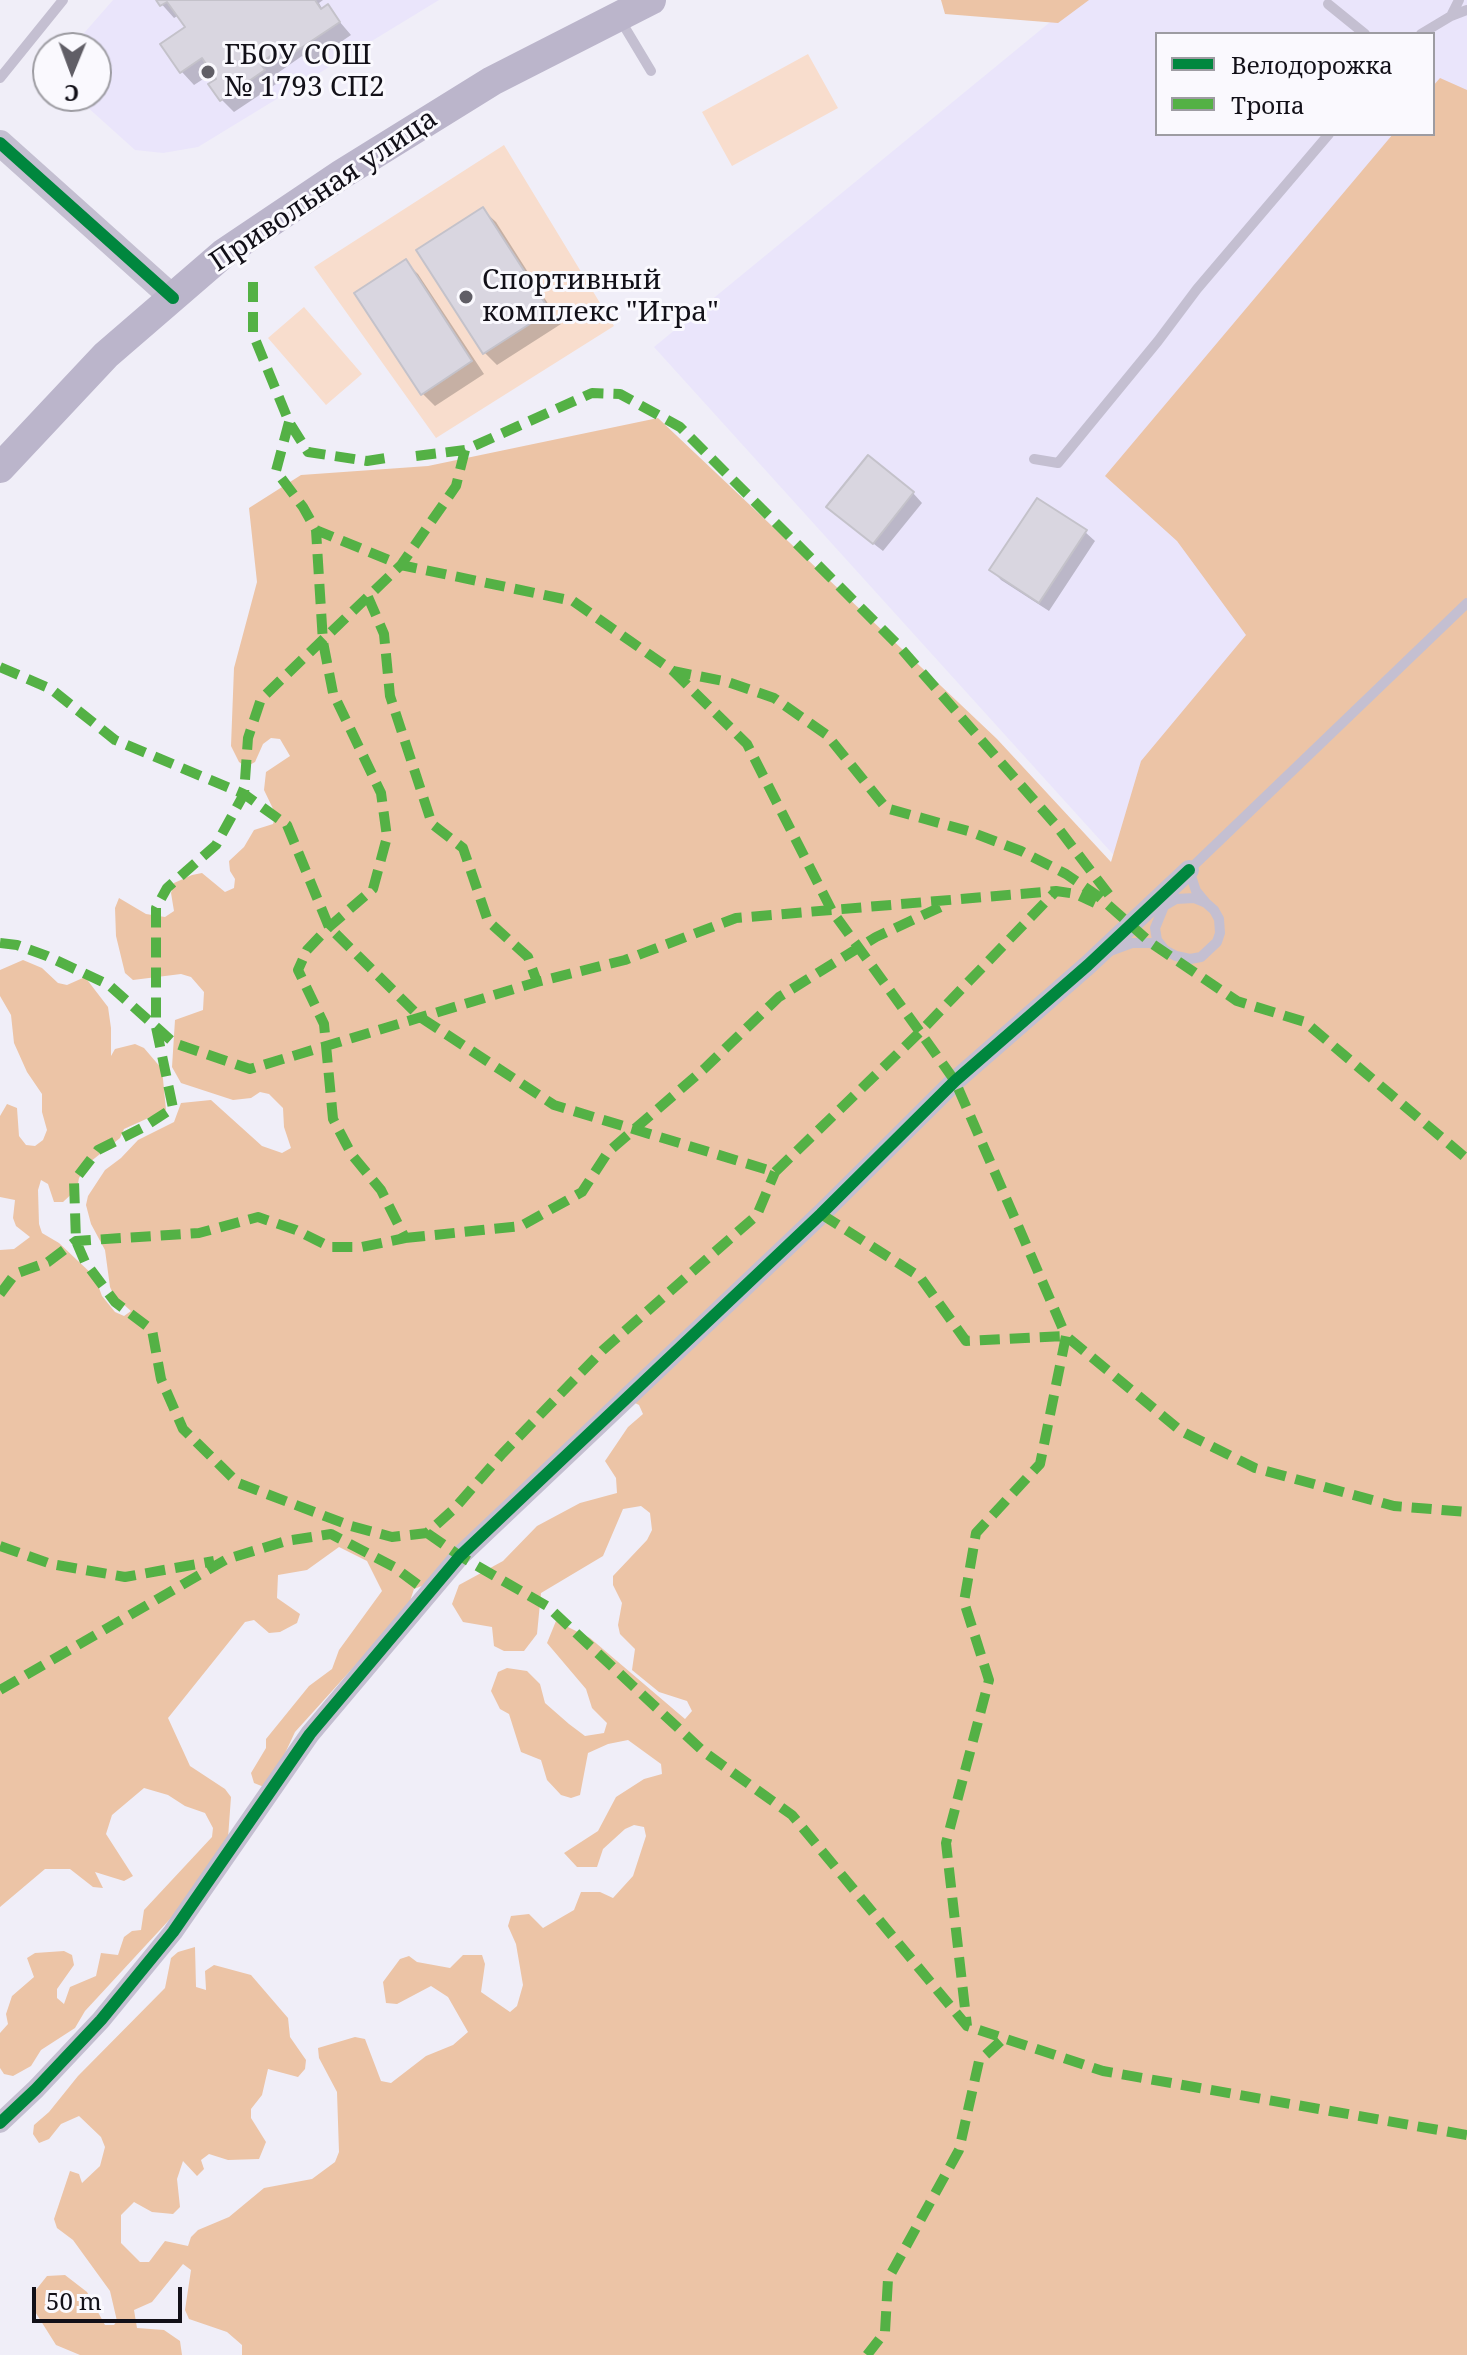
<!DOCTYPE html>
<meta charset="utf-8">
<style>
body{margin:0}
#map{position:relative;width:1467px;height:2355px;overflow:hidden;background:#f0eef8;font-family:"Noto Serif",serif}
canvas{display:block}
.legend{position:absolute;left:1155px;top:32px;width:280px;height:104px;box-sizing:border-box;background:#faf9fe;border:2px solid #9d9ca2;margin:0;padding:10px 14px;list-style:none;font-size:24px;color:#121018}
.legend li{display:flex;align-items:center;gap:16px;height:40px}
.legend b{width:40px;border:2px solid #9d9ca2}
.north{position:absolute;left:32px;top:32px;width:80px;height:80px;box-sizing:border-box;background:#faf9fe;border:2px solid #9d9ca2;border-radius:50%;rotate:181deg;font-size:22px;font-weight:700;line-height:32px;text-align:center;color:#121018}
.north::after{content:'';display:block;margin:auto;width:28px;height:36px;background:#605e66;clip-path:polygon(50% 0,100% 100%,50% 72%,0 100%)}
.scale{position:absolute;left:32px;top:2287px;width:150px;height:36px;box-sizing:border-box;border:4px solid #121018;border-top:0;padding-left:10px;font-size:24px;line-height:28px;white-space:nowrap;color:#121018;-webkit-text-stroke:6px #faf9fe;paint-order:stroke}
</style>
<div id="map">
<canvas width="1467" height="2355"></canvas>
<ul class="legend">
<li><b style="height:10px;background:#00873e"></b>Велодорожка</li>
<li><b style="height:10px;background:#54b145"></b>Тропа</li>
</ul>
<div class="north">С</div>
<div class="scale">50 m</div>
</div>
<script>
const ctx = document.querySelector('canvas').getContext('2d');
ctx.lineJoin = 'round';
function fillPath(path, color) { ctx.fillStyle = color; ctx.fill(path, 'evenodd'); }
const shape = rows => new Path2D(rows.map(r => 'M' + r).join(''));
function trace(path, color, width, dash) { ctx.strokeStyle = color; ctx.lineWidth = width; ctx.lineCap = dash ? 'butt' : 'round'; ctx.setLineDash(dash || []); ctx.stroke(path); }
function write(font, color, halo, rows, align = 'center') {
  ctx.font = font + ' "Noto Serif",serif'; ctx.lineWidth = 6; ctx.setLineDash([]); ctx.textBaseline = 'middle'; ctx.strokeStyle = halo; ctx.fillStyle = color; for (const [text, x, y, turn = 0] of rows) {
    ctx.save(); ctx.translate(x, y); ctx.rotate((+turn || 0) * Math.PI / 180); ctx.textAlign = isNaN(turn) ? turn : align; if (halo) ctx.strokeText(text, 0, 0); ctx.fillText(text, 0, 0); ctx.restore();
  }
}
fillPath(shape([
 [113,0,439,0,198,147,163,153,135,150,75,96,96,96,96,48,71,48],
 [1077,0,1467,0,1467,1144,1120,862,654,347],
 [1157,34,1433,34,1433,134,1157,134]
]), '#eae5fb');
fillPath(shape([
 [808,54,838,108,732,166,702,112],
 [504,145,614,326,436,438,314,267],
 [304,307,362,374,326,405,268,338]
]), '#f8ddcd');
fillPath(shape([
 [941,0,1089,0,1058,23,945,14],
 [1440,78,1467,90,1467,2355,242,2355,242,2345,227,2332,189,2319,185,2310,191,2270,183,2264,152,2302,134,2310,137,2328,164,2330,180,2341,182,2355,80,2355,56,2345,34,2310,35,2291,47,2276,65,2275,87,2292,105,2325,114,2325,117,2321,110,2291,73,2240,57,2228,54,2219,70,2171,79,2174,82,2183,100,2166,105,2147,101,2137,79,2116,61,2124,49,2139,39,2143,33,2134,34,2125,49,2112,78,2076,165,1988,171,1958,178,1952,195,1947,196,1987,206,1990,205,1971,214,1965,251,1975,288,2018,290,2037,306,2060,305,2069,298,2077,268,2069,262,2095,251,2109,251,2118,266,2142,259,2159,228,2160,209,2154,201,2160,204,2169,197,2176,183,2161,177,2179,180,2207,173,2214,152,2212,134,2202,121,2215,121,2243,140,2262,149,2262,165,2241,188,2246,191,2237,198,2230,229,2217,264,2188,312,2179,335,2162,339,2152,337,2092,319,2058,318,2048,355,2037,365,2039,381,2081,391,2083,426,2056,453,2045,468,2032,448,1997,431,1986,397,2004,386,2003,383,1982,400,1959,409,1956,417,1962,450,1968,463,1955,482,1955,485,1964,481,1992,510,2012,517,2006,523,1985,516,1944,508,1926,511,1916,529,1914,543,1928,574,1910,581,1892,600,1892,613,1898,633,1876,646,1836,644,1827,634,1825,625,1829,603,1849,597,1867,577,1867,564,1853,598,1831,616,1797,644,1779,662,1774,661,1764,628,1740,608,1744,588,1753,580,1795,571,1798,561,1795,547,1780,541,1760,521,1752,509,1714,500,1709,491,1691,498,1672,507,1668,527,1671,540,1684,545,1703,569,1724,585,1736,604,1733,607,1723,592,1708,586,1689,547,1643,556,1621,590,1638,685,1719,692,1711,687,1701,659,1692,632,1670,635,1649,620,1634,618,1625,622,1603,613,1585,613,1576,647,1540,652,1530,650,1513,641,1506,623,1509,603,1556,541,1593,537,1634,524,1651,504,1651,494,1646,492,1627,463,1622,452,1604,459,1585,503,1561,537,1526,580,1503,617,1493,616,1478,605,1461,628,1427,643,1414,639,1405,631,1401,432,1582,414,1589,408,1607,295,1732,272,1781,264,1787,254,1783,251,1773,266,1748,266,1739,309,1686,332,1669,339,1650,382,1591,367,1561,339,1547,307,1570,278,1575,277,1598,300,1614,297,1623,280,1632,269,1633,254,1620,245,1622,168,1718,190,1766,225,1789,231,1797,228,1838,183,1905,85,2011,75,2028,41,2050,31,2066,13,2076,4,2074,0,2068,0,2033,8,2024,6,2014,12,1996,34,1977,27,1958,35,1953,64,1951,72,1955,74,1965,57,1989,57,1998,64,2004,70,1987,96,1976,101,1953,118,1955,124,1937,132,1931,141,1930,144,1910,212,1837,213,1828,205,1813,185,1806,168,1795,144,1788,112,1815,106,1834,133,1876,124,1881,95,1872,103,1888,93,1887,70,1869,45,1869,0,1907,0,1250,14,1249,30,1237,16,1226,13,1218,15,1200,0,1197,0,1116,7,1104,17,1108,19,1136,26,1145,35,1146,43,1140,47,1130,42,1112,42,1094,27,1072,14,1043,11,1015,0,996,0,970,23,960,42,968,58,983,67,985,85,977,108,1007,111,1028,111,1056,115,1049,135,1044,144,1048,162,1069,166,1110,124,1129,120,1138,90,1162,79,1178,77,1189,63,1202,54,1202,48,1184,41,1180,38,1190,39,1224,42,1233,59,1243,95,1277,102,1296,115,1312,124,1316,131,1311,114,1296,110,1287,105,1250,91,1224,86,1205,88,1196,105,1170,121,1158,138,1140,174,1122,181,1103,211,1100,262,1146,282,1153,291,1148,284,1127,283,1108,269,1094,260,1092,251,1098,233,1100,181,1083,172,1067,175,1020,203,1010,204,992,191,977,181,974,133,980,125,973,116,936,115,908,119,898,146,914,165,917,174,911,171,893,174,883,192,875,202,873,225,892,234,888,235,879,230,871,229,861,244,847,254,830,273,824,276,815,264,790,266,772,290,756,280,739,271,738,263,744,255,762,246,767,239,762,231,746,234,668,257,582,249,508,301,475,428,466,658,418,997,739,1111,862,1141,761,1246,635,1177,541,1105,476,1393,134,1433,134,1433,86]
]), '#ecc4a6');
fillPath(shape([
 [158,0,323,0,319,3,323,10,327,7,351,35,310,63,302,56,272,77,276,84,234,112,221,99,219,79,214,72,194,85,182,72,163,44,188,28,179,15,174,18],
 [483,210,496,222,561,324,497,365,484,352],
 [405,262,418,274,484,374,435,406,423,394],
 [913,493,922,503,883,551,838,516],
 [1085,532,1095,541,1049,611,1001,580,992,570]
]), '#0003');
const building = shape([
 [156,0,315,0,321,9,328,4,340,22,295,52,290,43,260,63,265,70,220,101,208,84,216,79,202,58,180,73,160,44,185,27,167,2,160,6,156,0],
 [483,207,550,311,483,354,416,250,483,207],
 [406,259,472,361,421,395,354,293,406,259],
 [868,455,914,492,873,544,826,507,868,455],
 [1037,498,1087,530,1039,603,989,570,1037,498]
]);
fillPath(building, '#d9d6e0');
trace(building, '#c4c2ca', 2);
trace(shape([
 [1328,4,1365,34],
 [1451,16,1459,0],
 [621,21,651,71],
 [1421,34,1451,16,1467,10],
 [0,78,63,0],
 [1034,459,1058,463,1158,341,1197,289,1329,134],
 [1206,903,1196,891,1189,870,1467,603],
 [1110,951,1132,943,1151,943,1176,956,1190,959,1201,957,1217,942,1220,933,1219,919,1214,910,1206,903,1194,898,1176,899,1164,906,1155,928,1157,940,1164,949]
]), '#c4bfd1', 10);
trace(shape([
 [0,2123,36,2089,101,2020,173,1932,310,1734,460,1556,821,1214,955,1081,1088,965,1189,870]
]), '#c4bfd1', 20);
trace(shape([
 [0,143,173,298]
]), '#c4bfd1', 26);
trace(shape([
 [0,468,106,355,223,254,342,174,492,81,651,0]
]), '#bbb5cb', 30);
trace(shape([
 [253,282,253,334,289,422,308,452,367,461,392,457],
 [289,422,276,471,303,507,316,530,401,565,573,601,673,671,728,682,774,698,827,735,886,808,968,831,1021,851,1066,874,1098,896,1151,943,1237,1001,1305,1022,1467,1159],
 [465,450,456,486,401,565,261,699,248,738,244,794,216,845,167,888,156,908,156,1027,173,1108,142,1128,98,1150,74,1181,76,1241,85,1262,115,1302,152,1330,161,1379,183,1429,238,1483,351,1526,392,1537,427,1533,454,1509,502,1454,603,1350,757,1215,775,1172],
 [416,456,465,450,592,393,620,394,680,427,897,644,1055,824,1113,900],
 [368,597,384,634,390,696,432,824,463,848,488,921,528,957,537,982],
 [0,667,51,689,115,740,244,794,287,825,329,927,420,1017,554,1105,775,1172,920,1032,955,1081,1066,1336,1040,1464,976,1533,964,1602,989,1680,946,1843,967,2026],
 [673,671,747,744,832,911,920,1032,1056,891],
 [0,943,17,945,47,956,109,985,174,1043,250,1069,537,982,625,960,736,918,1056,891,1076,894,1095,903],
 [821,1214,920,1277,966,1341,1066,1336,1181,1431,1255,1468,1394,1506,1467,1512],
 [405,1238,521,1226,582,1192,608,1152,704,1069,779,997,876,937,945,905],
 [0,1294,15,1274,48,1262,76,1241,199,1233,258,1217,296,1230,330,1247,362,1247,405,1238,381,1190,352,1155,333,1119,324,1024,298,970,307,950,329,927,373,889,387,837,381,793,333,693,323,642,316,530],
 [427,1533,460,1556,547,1606,704,1752,792,1815,967,2026,1103,2071,1467,2135],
 [0,1546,51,1564,125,1577,214,1561],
 [0,1690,227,1559,286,1541,331,1534,394,1567,429,1593],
 [867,2355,885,2332,888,2279,959,2150,979,2061,1004,2038]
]), '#54b145', 10, [20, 10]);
trace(shape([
 [0,143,173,298],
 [0,2123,36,2089,101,2020,173,1932,310,1734,460,1556,821,1214,955,1081,1088,965,1189,870]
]), '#00873e', 12);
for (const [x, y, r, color] of [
 [208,72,8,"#605e66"],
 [466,297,8,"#605e66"]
]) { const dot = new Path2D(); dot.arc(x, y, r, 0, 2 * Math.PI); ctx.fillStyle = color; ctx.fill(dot); trace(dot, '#faf9fe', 3); }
write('28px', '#121018', '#faf9fe', [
 ["ГБОУ СОШ",224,56],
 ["№ 1793 СП2",224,88],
 ["Спортивный",482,281],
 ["комплекс \"Игра\"",482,313]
], 'left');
write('28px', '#121018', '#faf9fe', [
 ["Привольная улица",324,191,-34]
]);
</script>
